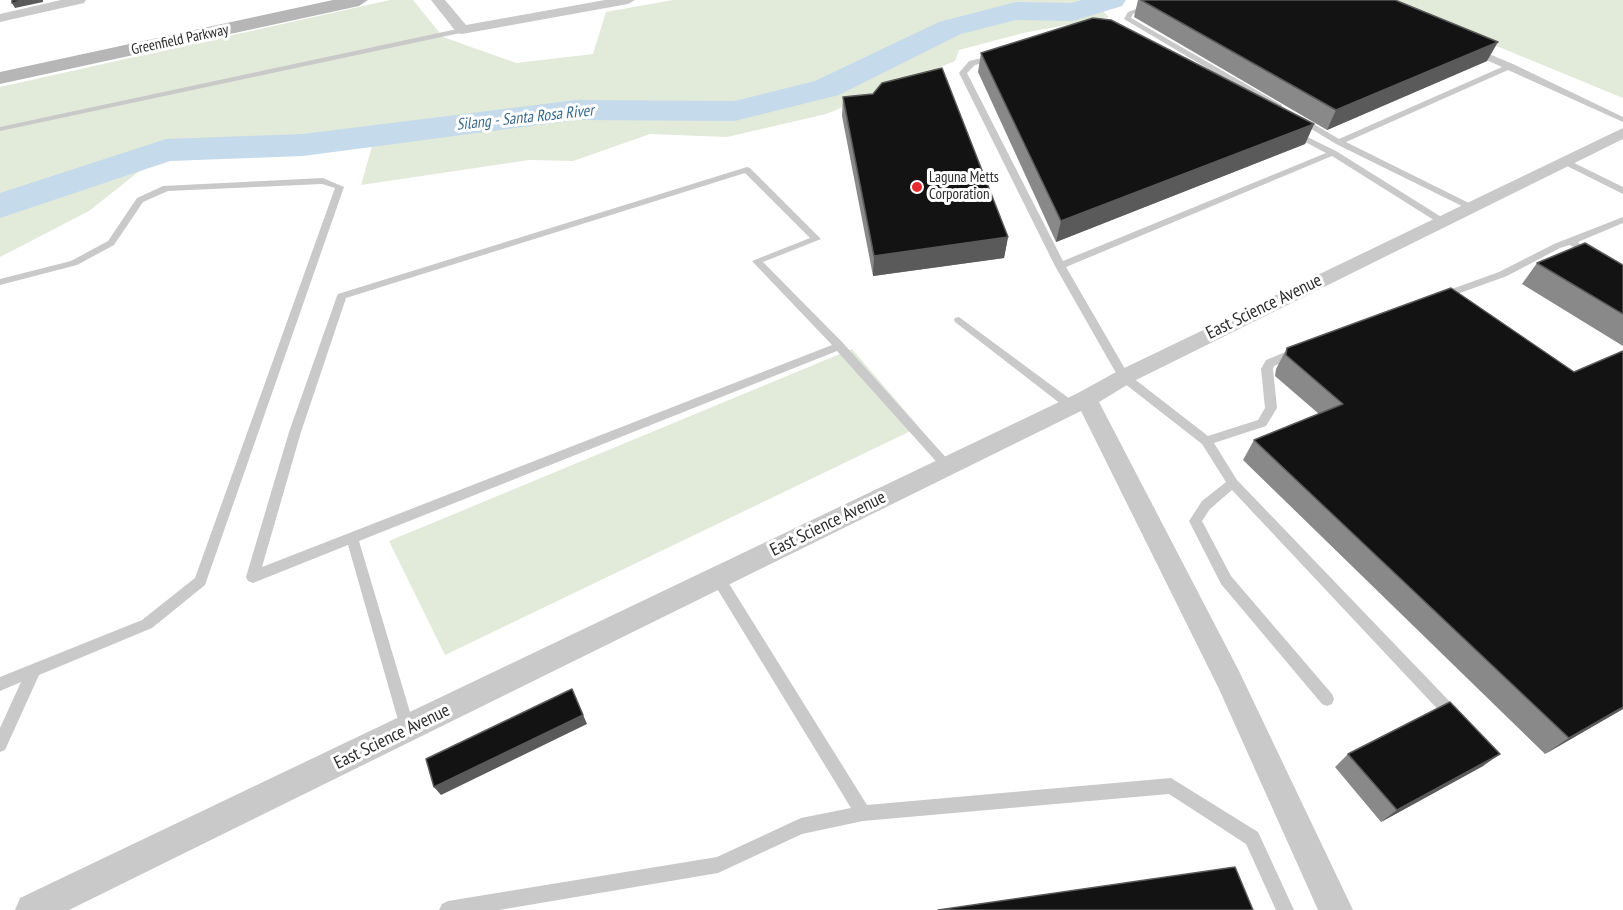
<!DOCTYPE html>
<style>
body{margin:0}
canvas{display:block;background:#fff}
</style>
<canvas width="1623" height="910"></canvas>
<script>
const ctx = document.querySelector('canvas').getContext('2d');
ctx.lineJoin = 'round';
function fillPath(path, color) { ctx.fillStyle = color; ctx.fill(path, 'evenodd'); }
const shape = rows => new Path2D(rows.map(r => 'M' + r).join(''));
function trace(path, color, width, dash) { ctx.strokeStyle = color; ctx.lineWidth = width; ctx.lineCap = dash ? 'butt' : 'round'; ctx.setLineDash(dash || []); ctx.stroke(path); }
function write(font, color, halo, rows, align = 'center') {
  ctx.font = font + ' "PT Sans Narrow",sans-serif'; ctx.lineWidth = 6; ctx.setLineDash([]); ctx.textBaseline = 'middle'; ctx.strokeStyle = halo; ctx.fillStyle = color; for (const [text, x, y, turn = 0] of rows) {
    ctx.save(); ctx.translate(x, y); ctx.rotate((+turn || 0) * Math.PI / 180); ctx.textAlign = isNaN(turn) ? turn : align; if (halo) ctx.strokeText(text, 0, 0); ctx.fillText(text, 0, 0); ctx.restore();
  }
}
fillPath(shape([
 [390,0,413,0,443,37,516,63,593,54,606,12,673,0,1112,0,1097,5,1109,17,1023,33,959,50,955,61,826,114,727,137,650,134,573,161,529,160,361,185,375,136,303,145,166,150,89,211,0,257,0,87],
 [1385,0,1623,0,1623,98],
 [852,349,919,427,445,655,389,541]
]), '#e2ead9');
fillPath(shape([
 [1082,0,1126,0,1122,6,1073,21,1016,20,961,34,839,95,735,121,576,120,303,156,170,161,0,218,0,193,166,139,303,134,576,100,735,101,815,81,939,22,1016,2,1071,3,1082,0]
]), '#c5daeb');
fillPath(shape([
 [1160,0,1169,0,1133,14,1131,18,1282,105,1282,109,1276,109,1124,19,1128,12,1160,0],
 [462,28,466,30,465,32,0,131,0,127,462,28],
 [1471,49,1477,49,1513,64,1623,117,1623,122,1508,70,1346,142,1475,206,1477,208,1472,211,1336,144,1295,119,1302,117,1339,139,1502,67,1471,53,1471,49],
 [995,55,999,57,998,59,975,65,967,73,1063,261,1326,153,1290,134,1289,132,1293,130,1336,151,1443,218,1443,222,1437,222,1332,156,1066,267,1128,374,1208,436,1258,420,1265,408,1261,369,1266,360,1293,349,1301,349,1302,352,1301,355,1274,366,1273,369,1277,408,1266,426,1214,443,1237,480,1455,707,1457,712,1455,717,1450,719,1445,717,1232,490,1210,509,1202,521,1231,576,1332,694,1334,699,1332,704,1327,706,1322,704,1221,584,1189,521,1202,501,1226,482,1202,444,1120,380,1055,266,959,73,969,61,995,55],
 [1564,158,1623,187,1623,194,1561,163,1561,159,1564,158],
 [747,167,750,168,821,239,763,262,843,343,950,462,952,465,950,468,942,468,837,351,359,541,415,729,412,734,407,736,402,734,348,545,253,583,248,581,246,577,289,432,337,296,338,294,747,167],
 [745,173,810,238,752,261,832,345,262,567,301,432,346,298,745,173],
 [323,178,344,187,205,585,152,628,39,675,5,750,0,752,0,728,21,682,0,691,0,677,142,620,195,578,335,188,322,184,168,191,143,202,114,245,77,265,0,285,0,279,71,261,108,241,137,198,163,186,323,178],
 [1623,217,1623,223,1578,242,1582,246,1580,248,1577,249,1570,245,1560,248,1507,276,1446,298,1442,299,1437,296,1438,294,1499,272,1554,244,1623,217],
 [959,317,1074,402,1076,405,1074,408,1066,408,955,322,954,320,955,318,959,317],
 [718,572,723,574,867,805,1171,778,1258,832,1294,910,1276,910,1246,844,1169,794,863,821,802,834,718,873,499,910,439,910,442,904,448,901,717,857,801,818,851,808,713,582,711,578,713,574,718,572]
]), '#c9c9c9');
fillPath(shape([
 [61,0,86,0,84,3,0,22,0,14,61,0],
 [431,0,445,0,466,25,605,0,635,0,628,4,462,34,457,33,431,0],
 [1623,128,1623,139,1132,382,1099,402,1239,671,1353,910,1318,910,1219,689,1081,411,69,910,15,910,20,898,1078,393,1116,372,1623,128]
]), '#c9c9c9');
fillPath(shape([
 [333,0,368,0,359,6,0,84,0,72,333,0]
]), '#b6b6b6');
fillPath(shape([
 [1138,0,1395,0,1487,61,1327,130,1134,17],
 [981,53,1314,124,1305,144,1056,242,978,72],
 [843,97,1008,237,1004,258,873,276,842,116],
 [1537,263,1623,265,1623,346,1522,284],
 [1287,348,1574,372,1623,351,1623,709,1545,754,1243,460,1254,440,1319,414,1275,376,1276,369],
 [1348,754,1483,766,1381,822,1335,767]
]), '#898989');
fillPath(shape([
 [26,0,43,0,43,2,15,8,12,3],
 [1498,42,1487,61,1327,130,1336,110],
 [1314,124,1305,144,1056,242,1061,221],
 [1008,237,1004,258,873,276,874,256],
 [572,689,587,724,441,795,434,787],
 [1623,707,1623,709,1545,754,1569,738],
 [1500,754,1483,766,1381,822,1397,810]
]), '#5a5a5a');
const building = shape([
 [12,0,26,0,12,3,12,0],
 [1141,0,1395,0,1498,42,1336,110,1141,0],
 [1093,18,1111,20,1314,124,1061,221,981,53,1093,18],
 [942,68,1008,237,874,256,843,97,873,94,882,83,942,68],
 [1585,243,1623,265,1623,314,1537,263,1585,243],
 [1451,288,1574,372,1623,351,1623,707,1569,738,1254,440,1343,404,1286,355,1287,348,1451,288],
 [572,689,583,715,434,787,426,759,572,689],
 [1450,702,1500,754,1397,810,1348,754,1450,702],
 [1235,867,1253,910,938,910,1235,867]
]);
fillPath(building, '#131313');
trace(building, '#5a5a5a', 1.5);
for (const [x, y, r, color] of [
 [917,187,6,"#e62b30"]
]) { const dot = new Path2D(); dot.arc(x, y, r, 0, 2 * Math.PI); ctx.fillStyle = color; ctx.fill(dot); trace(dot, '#fff', 2); }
write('15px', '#2c2c2c', '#fff', [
 ["Greenfield Parkway",180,40,-12]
]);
write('15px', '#2c2c2c', '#fff', [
 ["Laguna Metts",929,178],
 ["Corporation",929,195]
], 'left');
write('italic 16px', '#3a6a8e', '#fff', [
 ["Silang - Santa Rosa River",525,118,-6]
]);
write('18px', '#2c2c2c', '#fff', [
 ["East Science Avenue",1264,307,-26],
 ["East Science Avenue",828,524,-26],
 ["East Science Avenue",392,737,-26]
]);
</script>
